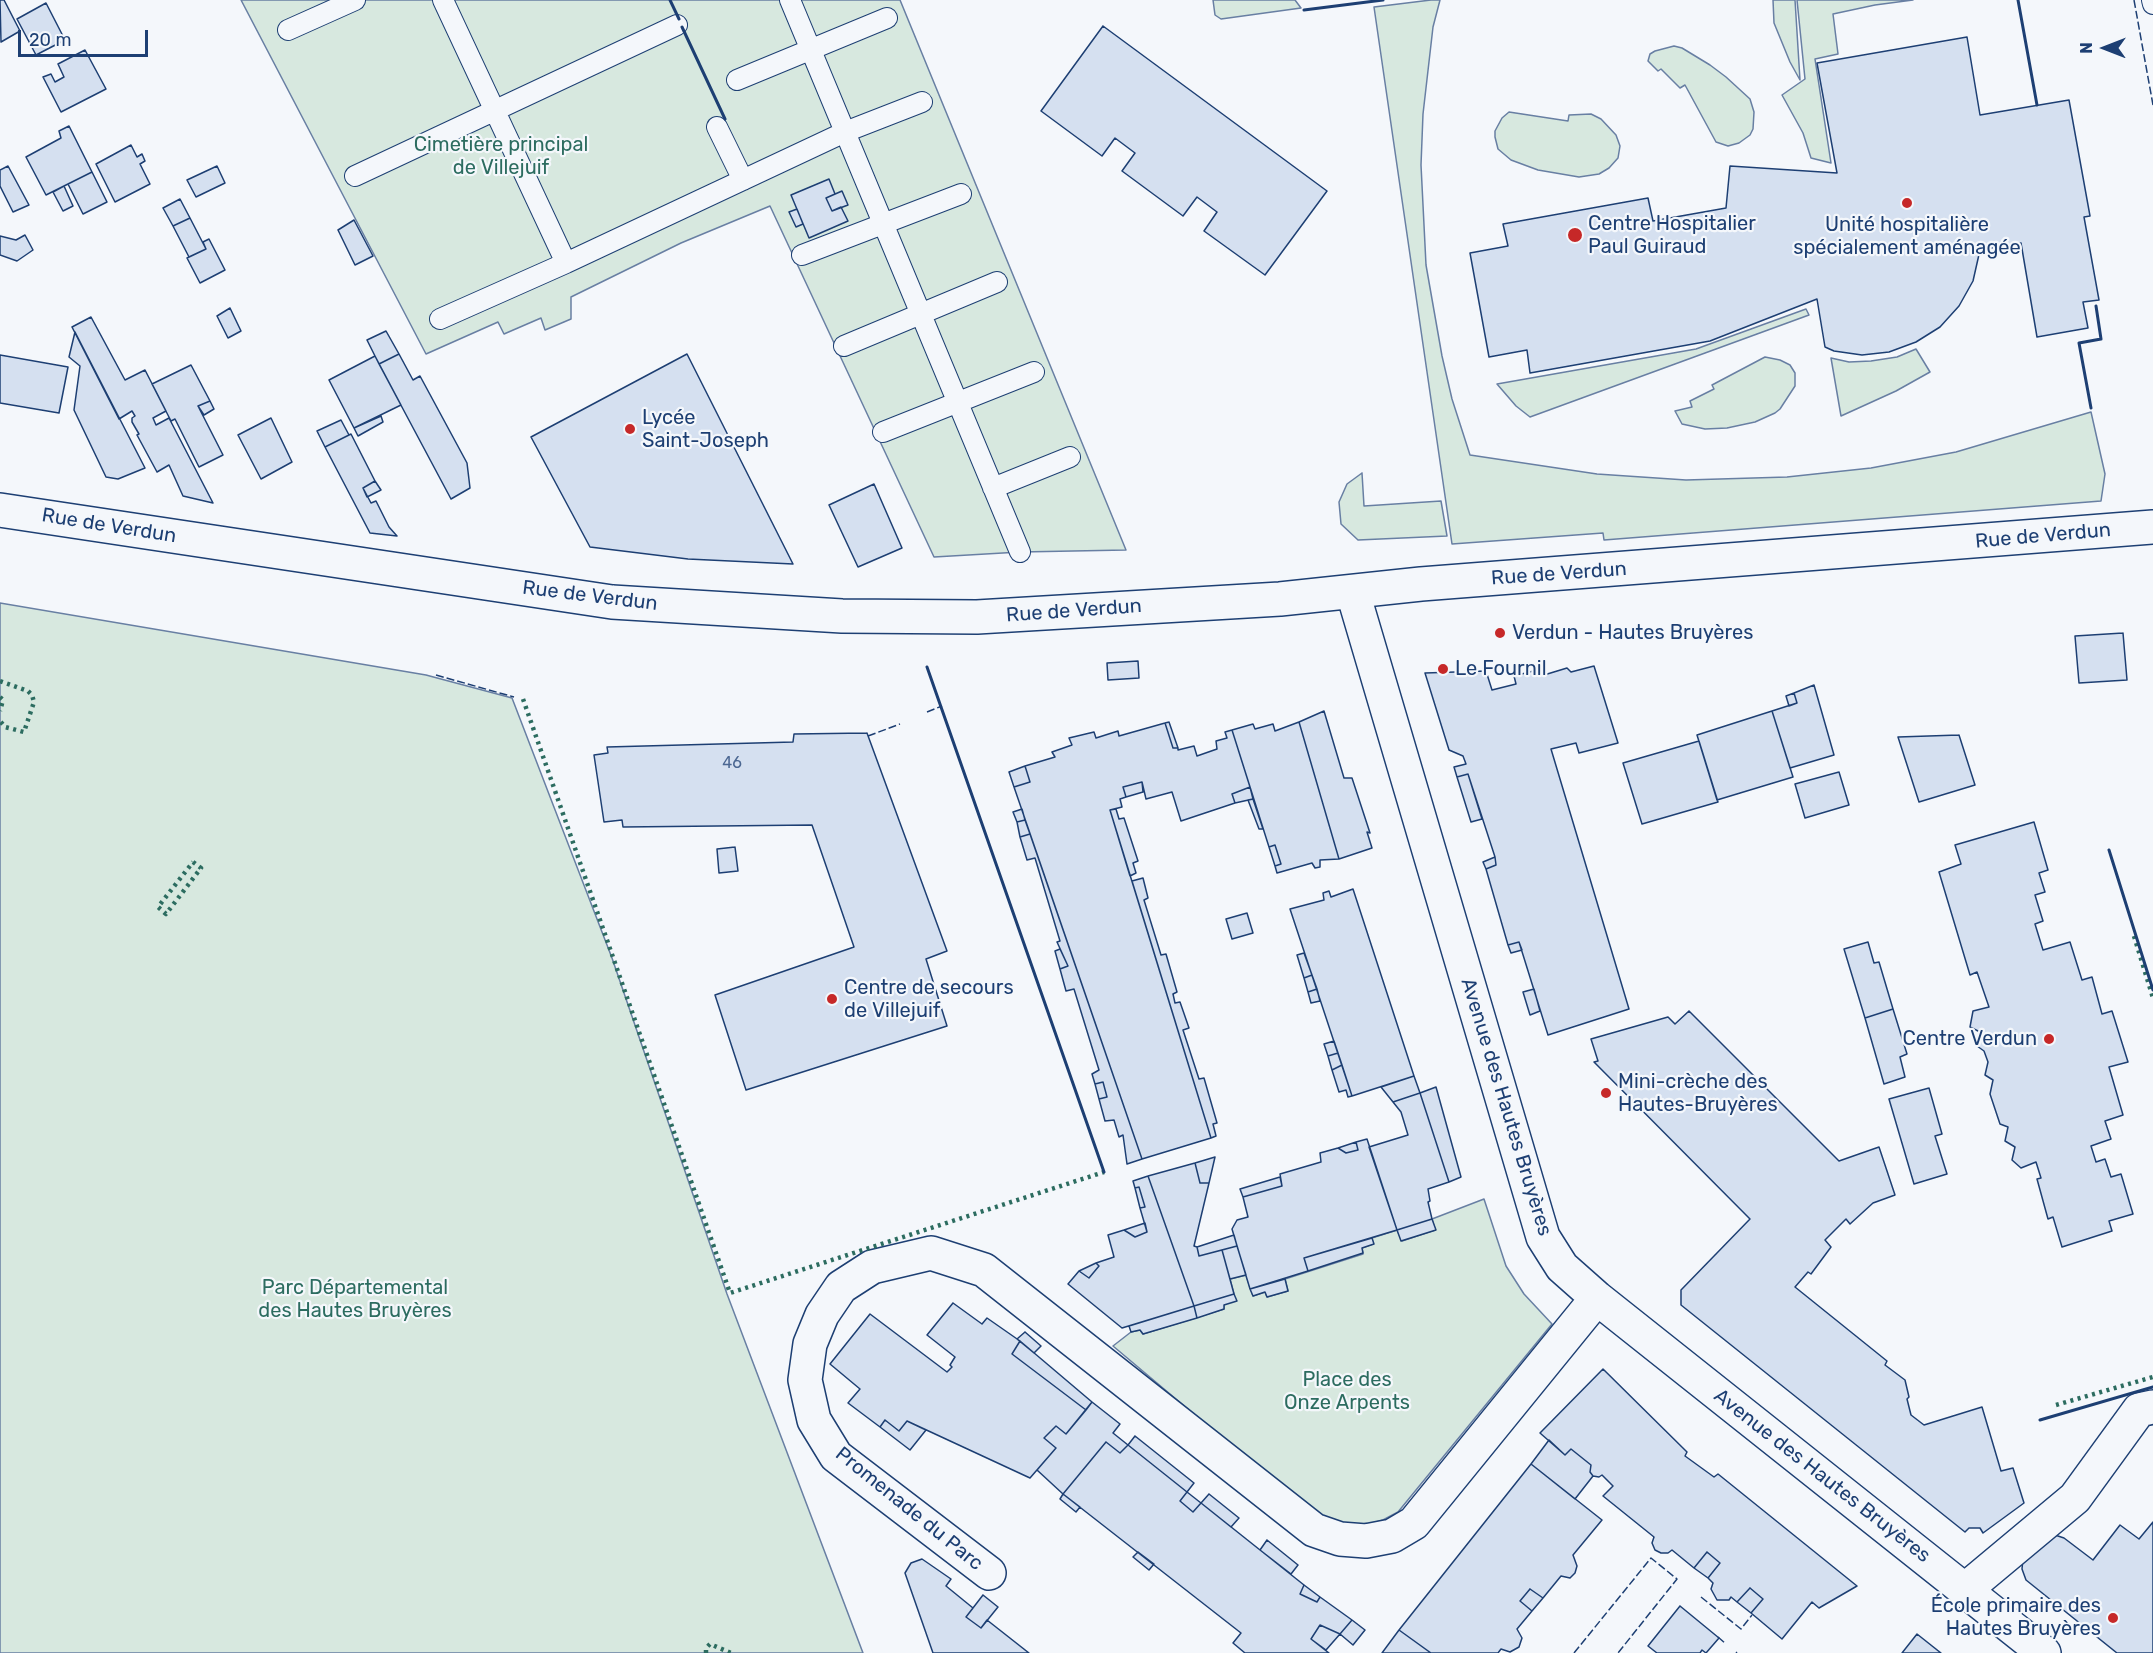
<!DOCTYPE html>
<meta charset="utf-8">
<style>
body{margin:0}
#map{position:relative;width:2153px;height:1653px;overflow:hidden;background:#f4f7fb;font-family:Rubik,sans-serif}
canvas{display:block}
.north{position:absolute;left:2075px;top:18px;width:60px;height:60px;-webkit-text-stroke:4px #f4f7fb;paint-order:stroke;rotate:270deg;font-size:16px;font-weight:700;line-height:24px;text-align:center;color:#1d3f73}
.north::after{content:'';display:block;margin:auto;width:21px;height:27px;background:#1d3f73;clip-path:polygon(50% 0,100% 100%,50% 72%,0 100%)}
.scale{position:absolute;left:18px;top:30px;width:130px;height:27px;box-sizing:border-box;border:3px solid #1d3f73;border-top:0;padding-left:8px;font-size:18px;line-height:21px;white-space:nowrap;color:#1d3f73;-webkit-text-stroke:4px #f4f7fb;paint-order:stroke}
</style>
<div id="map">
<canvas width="2153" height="1653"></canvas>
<div class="north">N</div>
<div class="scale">20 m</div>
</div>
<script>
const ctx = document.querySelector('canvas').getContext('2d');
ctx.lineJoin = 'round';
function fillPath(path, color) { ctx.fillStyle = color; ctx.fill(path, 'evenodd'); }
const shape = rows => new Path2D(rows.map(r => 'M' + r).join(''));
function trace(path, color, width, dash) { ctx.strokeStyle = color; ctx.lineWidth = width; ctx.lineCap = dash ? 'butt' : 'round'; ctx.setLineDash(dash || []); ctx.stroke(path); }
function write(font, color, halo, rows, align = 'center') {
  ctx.font = font + ' Rubik,sans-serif'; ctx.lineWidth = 4.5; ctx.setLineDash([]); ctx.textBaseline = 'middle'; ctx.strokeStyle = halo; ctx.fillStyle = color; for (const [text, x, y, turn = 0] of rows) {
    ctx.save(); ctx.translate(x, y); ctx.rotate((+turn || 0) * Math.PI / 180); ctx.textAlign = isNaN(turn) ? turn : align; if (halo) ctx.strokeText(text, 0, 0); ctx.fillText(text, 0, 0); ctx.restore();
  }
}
const green = shape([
 [241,0,900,0,1126,550,1020,552,934,557,770,206,681,243,571,297,571,319,545,330,541,318,504,334,498,322,426,354,241,0],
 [1213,0,1295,0,1301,8,1221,19,1215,15,1213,0],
 [1431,0,1440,0,1433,27,1423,114,1421,165,1426,265,1442,356,1452,399,1470,455,1597,474,1686,480,1787,477,1871,468,1956,452,2091,412,2105,474,2101,501,1604,540,1603,533,1452,544,1374,7,1431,0],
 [1773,0,1795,0,1800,80,1790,62,1774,23,1773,0],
 [1797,0,1913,0,1875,5,1833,14,1838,54,1815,59,1831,163,1811,158,1803,133,1782,95,1805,79,1797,0],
 [1674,46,1682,48,1710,65,1726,77,1750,99,1754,112,1753,129,1750,135,1739,143,1728,146,1716,142,1685,85,1680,88,1661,69,1658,71,1648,61,1650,54,1655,51,1674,46],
 [1509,112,1568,121,1569,115,1591,114,1601,119,1616,135,1620,146,1618,158,1609,168,1599,174,1579,177,1538,170,1511,160,1498,149,1495,137,1495,131,1502,118,1509,112],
 [1806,309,1809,315,1530,417,1516,406,1497,384,1696,349,1806,309],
 [1916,349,1930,372,1896,391,1841,416,1831,358,1849,362,1871,361,1897,357,1916,349],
 [1765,357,1780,360,1790,365,1795,373,1795,386,1780,409,1775,413,1755,422,1727,428,1705,429,1682,424,1675,411,1692,407,1690,401,1714,389,1712,385,1765,357],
 [1362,473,1364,506,1441,501,1447,536,1358,540,1341,524,1339,502,1347,484,1362,473],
 [0,603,426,675,512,698,612,958,727,1294,863,1653,0,1653,0,603],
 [1484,1199,1506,1266,1524,1294,1552,1324,1398,1512,1383,1520,1365,1525,1346,1524,1309,1511,1113,1346,1131,1332,1140,1330,1143,1334,1224,1309,1224,1305,1234,1294,1230,1279,1246,1275,1253,1296,1265,1292,1267,1297,1288,1291,1285,1279,1363,1254,1362,1248,1373,1244,1372,1238,1397,1230,1402,1241,1435,1230,1432,1219,1484,1199]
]);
fillPath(green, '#d7e8df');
trace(green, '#687fa3', 1.5);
const building = shape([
 [0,0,4,0,20,31,1,42,0,0],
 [46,3,65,40,36,55,17,19,46,3],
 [1103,26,1327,191,1265,275,1204,231,1217,212,1197,197,1183,216,1122,171,1135,153,1115,138,1102,156,1041,111,1103,26],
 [1967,37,1980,115,2069,100,2090,216,2084,217,2099,300,2083,302,2088,328,2037,337,2021,243,1980,250,1973,281,1959,306,1940,327,1916,342,1889,352,1862,355,1834,351,1825,347,1817,299,1710,341,1530,373,1527,350,1489,357,1470,253,1508,246,1503,224,1648,198,1653,221,1726,208,1730,166,1837,173,1817,63,1967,37],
 [85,50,106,89,61,112,43,77,51,74,55,82,64,77,58,64,85,50],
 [69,126,92,172,46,195,26,157,61,138,59,131,69,126],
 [131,145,137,157,142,154,145,161,140,164,150,184,115,202,96,164,131,145],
 [8,166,29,205,13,212,0,186,0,170,8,166],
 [217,166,225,183,196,197,187,180,217,166],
 [92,172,107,202,83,214,68,184,92,172],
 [829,179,835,194,826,198,832,211,841,207,848,221,809,238,791,195,829,179],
 [64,186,73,206,63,211,53,192,64,186],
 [842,191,848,205,832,211,826,198,842,191],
 [180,199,190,218,173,226,163,208,180,199],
 [797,209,803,224,796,227,789,212,797,209],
 [190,218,206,249,189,257,173,226,190,218],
 [354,220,373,256,355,265,338,230,354,220],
 [25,235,33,250,17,261,0,255,0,236,16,240,25,235],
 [209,239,225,270,200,283,187,258,206,249,203,242,209,239],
 [230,308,241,331,228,338,217,316,230,308],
 [91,317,125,380,145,370,166,411,153,418,156,425,169,418,213,503,183,496,169,465,157,472,137,435,139,434,132,422,132,418,135,416,132,411,119,419,72,327,91,317],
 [386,331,399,354,379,364,367,340,386,331],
 [75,332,145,468,118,479,106,477,74,410,80,366,69,357,75,332],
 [399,354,413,380,420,376,467,463,470,488,451,499,379,364,399,354],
 [687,354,793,564,688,559,590,547,531,437,687,354],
 [0,355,68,367,59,413,0,403,0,355],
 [375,356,401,405,354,428,329,380,375,356],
 [191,365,210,401,198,406,223,455,199,467,175,419,171,421,152,384,191,365],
 [210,401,214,409,204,415,198,406,210,401],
 [381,416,383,422,358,436,354,428,381,416],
 [271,418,292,462,261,479,238,435,271,418],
 [341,420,349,435,325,447,317,431,341,420],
 [351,434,375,481,363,488,371,503,376,501,389,527,397,536,370,533,325,447,351,434],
 [375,481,381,490,367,497,363,488,375,481],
 [874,484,902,548,858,567,829,505,874,484],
 [2123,633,2127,680,2079,683,2075,636,2123,633],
 [1138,661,1139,678,1108,680,1107,663,1138,661],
 [1594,666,1618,743,1579,753,1576,743,1551,749,1629,1009,1548,1035,1519,942,1508,945,1486,869,1496,865,1495,857,1468,774,1457,777,1454,767,1466,764,1463,756,1449,750,1425,673,1486,671,1492,690,1516,684,1514,676,1541,669,1544,675,1567,668,1571,672,1594,666],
 [1814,685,1834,755,1790,768,1772,711,1797,703,1794,693,1814,685],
 [1794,693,1797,703,1789,706,1786,696,1794,693],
 [1324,711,1344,778,1352,778,1370,833,1367,832,1372,848,1339,859,1299,722,1324,711],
 [1772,711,1793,777,1717,800,1697,735,1772,711],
 [1169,722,1178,748,1173,748,1165,723,1169,722],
 [1299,722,1339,859,1320,860,1320,867,1315,868,1312,863,1277,873,1275,866,1281,864,1275,845,1269,847,1232,730,1253,724,1255,729,1273,724,1275,731,1299,722],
 [1165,723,1173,748,1178,748,1178,750,1194,746,1197,756,1217,749,1216,741,1227,738,1225,732,1232,730,1250,787,1232,794,1235,803,1181,821,1172,792,1146,799,1142,782,1123,787,1126,797,1120,799,1122,807,1110,810,1211,1138,1142,1159,1014,787,1030,782,1025,766,1055,757,1052,752,1072,745,1069,738,1094,732,1096,738,1118,731,1119,736,1165,723],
 [867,733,947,951,926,959,947,1026,746,1090,715,995,854,947,812,825,623,827,622,820,604,822,594,755,608,753,607,747,793,742,794,734,867,733],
 [1959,735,1975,785,1919,802,1898,737,1959,735],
 [1699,741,1718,802,1642,824,1623,763,1699,741],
 [1025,766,1030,782,1014,787,1009,772,1025,766],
 [1839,772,1849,805,1805,818,1795,784,1839,772],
 [1468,774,1482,819,1471,822,1457,777,1468,774],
 [1142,782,1143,792,1126,797,1123,787,1142,782],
 [1250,787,1253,799,1235,803,1232,794,1250,787],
 [1253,799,1263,829,1259,829,1248,800,1253,799],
 [1022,809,1025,820,1017,822,1013,812,1022,809],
 [1116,809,1119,819,1124,818,1138,861,1133,863,1136,873,1130,876,1110,810,1116,809],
 [1025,820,1030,834,1020,837,1017,822,1025,820],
 [2034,822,2048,870,2039,873,2045,892,2035,895,2043,921,2035,924,2043,950,2070,942,2082,980,2092,977,2102,1014,2112,1011,2128,1062,2109,1067,2123,1115,2105,1121,2111,1139,2091,1146,2096,1162,2105,1159,2111,1177,2121,1174,2133,1214,2109,1221,2112,1231,2062,1247,2053,1217,2048,1219,2037,1179,2041,1178,2036,1162,2021,1168,2012,1160,2015,1147,2005,1141,2008,1127,2000,1124,1990,1094,1993,1080,1985,1075,1988,1062,1984,1051,1977,1046,1980,1032,1970,1027,1973,1011,1989,1007,1977,972,1970,975,1939,872,1961,864,1955,845,2034,822],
 [1030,834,1142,1159,1127,1164,1123,1135,1119,1137,1114,1120,1105,1121,1099,1099,1107,1097,1103,1082,1095,1084,1092,1074,1099,1070,1074,989,1066,991,1060,969,1068,966,1057,942,1060,941,1035,858,1027,860,1020,837,1030,834],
 [1275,845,1281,864,1275,866,1269,847,1275,845],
 [735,847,738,871,719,873,717,849,735,847],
 [1495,857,1496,865,1486,869,1483,862,1495,857],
 [1143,878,1148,898,1144,900,1161,955,1166,954,1177,992,1173,994,1175,1003,1180,1002,1189,1028,1183,1030,1199,1079,1204,1078,1217,1123,1213,1124,1216,1136,1211,1138,1132,881,1143,878],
 [1353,889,1414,1076,1352,1096,1290,909,1324,900,1323,893,1329,891,1331,897,1353,889],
 [1247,913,1253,933,1232,939,1226,919,1247,913],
 [1519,942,1522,950,1511,953,1508,945,1519,942],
 [1868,942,1874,963,1879,962,1893,1009,1865,1018,1844,949,1868,942],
 [1060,949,1068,966,1060,969,1055,951,1060,949],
 [1304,953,1312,975,1304,978,1297,955,1304,953],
 [1312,975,1317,989,1308,992,1304,978,1312,975],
 [1317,989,1320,1001,1311,1003,1308,992,1317,989],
 [1534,989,1540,1011,1530,1015,1523,992,1534,989],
 [1893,1009,1907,1054,1900,1057,1905,1077,1884,1084,1865,1018,1893,1009],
 [1689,1011,1839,1161,1879,1147,1895,1195,1873,1203,1850,1224,1846,1219,1825,1240,1831,1247,1811,1274,1808,1272,1795,1287,1887,1361,1885,1365,1905,1380,1909,1397,1907,1399,1911,1415,1924,1425,1982,1407,2001,1471,2013,1468,2024,1503,1983,1533,1980,1528,1969,1528,1965,1532,1681,1305,1681,1290,1750,1219,1594,1062,1598,1061,1591,1039,1668,1017,1675,1024,1689,1011],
 [1334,1041,1338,1053,1328,1056,1324,1044,1334,1041],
 [1338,1053,1342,1065,1332,1070,1328,1056,1338,1053],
 [1342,1065,1352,1096,1348,1097,1346,1090,1339,1092,1332,1070,1342,1065],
 [1414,1076,1420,1093,1393,1102,1381,1087,1414,1076],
 [1103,1082,1107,1097,1099,1099,1095,1084,1103,1082],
 [1436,1087,1461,1177,1449,1182,1420,1093,1436,1087],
 [1929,1088,1942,1134,1935,1136,1947,1174,1914,1184,1889,1099,1929,1088],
 [1420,1093,1449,1182,1428,1189,1430,1201,1428,1202,1432,1219,1397,1230,1369,1147,1408,1135,1401,1112,1393,1102,1420,1093],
 [1367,1139,1397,1230,1304,1258,1308,1271,1250,1289,1232,1229,1237,1220,1248,1217,1243,1197,1282,1186,1280,1174,1321,1162,1320,1153,1338,1148,1346,1153,1358,1150,1356,1142,1367,1139],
 [1356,1142,1358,1150,1346,1153,1338,1148,1356,1142],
 [1215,1157,1209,1183,1200,1183,1195,1163,1215,1157],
 [1195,1163,1200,1183,1209,1183,1194,1246,1197,1247,1199,1256,1222,1250,1234,1294,1194,1306,1148,1176,1195,1163],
 [1148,1176,1194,1306,1122,1328,1068,1284,1079,1271,1089,1278,1099,1266,1096,1263,1114,1257,1108,1235,1124,1230,1135,1237,1147,1232,1140,1208,1145,1207,1139,1187,1135,1188,1133,1181,1148,1176],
 [1280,1177,1282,1186,1243,1197,1240,1189,1280,1177],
 [1139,1187,1145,1207,1140,1208,1135,1188,1139,1187],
 [1432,1219,1436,1230,1401,1241,1397,1230,1432,1219],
 [1145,1223,1147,1232,1135,1237,1124,1230,1145,1223],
 [1234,1235,1237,1246,1199,1256,1197,1247,1234,1235],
 [1372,1238,1374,1244,1362,1248,1363,1253,1308,1271,1304,1258,1372,1238],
 [1237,1246,1246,1275,1230,1279,1222,1250,1237,1246],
 [1096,1263,1099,1266,1089,1278,1079,1271,1096,1263],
 [1285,1279,1288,1291,1267,1297,1265,1292,1253,1296,1250,1289,1285,1279],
 [1234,1294,1237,1301,1224,1305,1224,1309,1197,1318,1194,1306,1234,1294],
 [953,1303,982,1324,987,1318,1020,1341,1012,1354,1086,1410,1066,1434,1056,1426,1044,1438,1056,1448,1030,1478,907,1421,899,1431,885,1420,880,1427,848,1403,860,1389,830,1364,870,1314,947,1372,952,1367,950,1365,955,1357,927,1335,953,1303],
 [1194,1306,1197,1318,1143,1334,1140,1330,1131,1332,1129,1326,1194,1306],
 [1025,1332,1041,1346,1034,1353,1017,1339,1025,1332],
 [1020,1341,1092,1402,1086,1410,1012,1354,1020,1341],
 [1603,1369,1687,1452,1685,1456,1714,1477,1718,1474,1857,1586,1819,1608,1812,1602,1782,1639,1751,1613,1763,1599,1750,1588,1737,1602,1731,1597,1729,1600,1717,1600,1711,1589,1713,1583,1708,1578,1720,1563,1707,1552,1694,1568,1672,1550,1668,1553,1661,1553,1655,1550,1652,1543,1654,1537,1603,1496,1613,1486,1602,1475,1599,1477,1593,1476,1590,1472,1591,1465,1571,1449,1565,1455,1540,1433,1603,1369],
 [1092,1402,1120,1424,1113,1433,1128,1445,1120,1453,1106,1442,1063,1494,1037,1470,1056,1448,1044,1438,1056,1426,1066,1434,1092,1402],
 [885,1420,899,1431,907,1421,926,1430,910,1450,880,1427,885,1420],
 [1135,1436,1194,1483,1187,1492,1128,1445,1135,1436],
 [1549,1440,1565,1455,1571,1449,1591,1465,1590,1472,1593,1476,1575,1499,1531,1464,1549,1440],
 [1106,1442,1120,1453,1128,1445,1187,1492,1180,1501,1193,1512,1201,1503,1304,1585,1300,1594,1317,1602,1320,1597,1352,1620,1340,1634,1320,1625,1311,1639,1329,1653,1245,1653,1233,1643,1241,1633,1063,1494,1106,1442],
 [1531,1464,1602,1520,1573,1555,1577,1566,1575,1573,1570,1578,1561,1576,1543,1598,1530,1589,1520,1601,1532,1611,1517,1629,1522,1638,1519,1647,1510,1652,1501,1649,1498,1653,1431,1653,1399,1630,1531,1464],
 [1187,1492,1201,1503,1193,1512,1180,1501,1187,1492],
 [1063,1494,1080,1507,1076,1512,1060,1499,1063,1494],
 [1209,1494,1239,1518,1231,1527,1201,1503,1209,1494],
 [2153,1522,2153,1653,2117,1653,2026,1580,2022,1569,2023,1558,2055,1535,2064,1538,2093,1560,2120,1525,2139,1539,2153,1522],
 [1267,1540,1298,1565,1291,1574,1260,1550,1267,1540],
 [1138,1552,1154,1564,1149,1570,1133,1557,1138,1552],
 [1707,1552,1720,1563,1708,1578,1694,1568,1707,1552],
 [922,1559,951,1579,946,1586,973,1608,966,1617,981,1628,987,1620,1029,1653,933,1653,905,1573,911,1563,922,1559],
 [1304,1585,1320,1597,1317,1602,1300,1594,1304,1585],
 [1750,1588,1763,1599,1751,1613,1737,1602,1750,1588],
 [1530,1589,1543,1598,1532,1611,1520,1601,1530,1589],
 [983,1595,998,1607,981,1628,966,1617,983,1595],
 [1680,1606,1719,1638,1706,1653,1702,1650,1700,1653,1657,1653,1648,1646,1680,1606],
 [1352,1620,1365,1630,1353,1645,1340,1634,1352,1620],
 [1320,1625,1340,1634,1326,1650,1311,1639,1320,1625],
 [1399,1630,1431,1653,1382,1653,1399,1630],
 [1917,1634,1941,1653,1902,1653,1917,1634]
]);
fillPath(building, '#d5e0f0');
trace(building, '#1d3f73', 1.5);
const lane = shape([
 [443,0,566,263,845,132,790,0],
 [2152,0,2153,4],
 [288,30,355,0],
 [737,80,887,18],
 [922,102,845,132,1020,552],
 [717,127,743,180],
 [355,176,677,25],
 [802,255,961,194],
 [440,319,566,263],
 [844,346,997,282],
 [883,432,1034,372],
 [993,488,1070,457]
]);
const street = shape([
 [1353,593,1543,1237,1562,1267,1597,1298,2044,1653],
 [989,1573,836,1456,814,1420,805,1380,810,1344,822,1315,841,1287,872,1267,931,1253,984,1270,1314,1530,1340,1539,1366,1541,1392,1536,1414,1523,1597,1298],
 [1966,1589,2075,1498,2139,1410,2153,1407]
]);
const secondary = shape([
 [0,510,612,602,842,616,977,617,1280,599,1421,584,2153,527]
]);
trace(lane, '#1d3f73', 22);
trace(street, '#1d3f73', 36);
trace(secondary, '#1d3f73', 36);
trace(lane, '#f4f7fb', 20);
trace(street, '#f4f7fb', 33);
trace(secondary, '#f4f7fb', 33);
trace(shape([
 [0,681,28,691,32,695,34,702,24,732,5,727,0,721],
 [0,697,3,700,0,711],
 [523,699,730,1293,1104,1172],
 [193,862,201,868,166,914,158,907,193,862],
 [2134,936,2153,998],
 [2056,1405,2153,1377],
 [706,1653,706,1648,710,1644,731,1653]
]), '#2c6c60', 4.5, [3, 4.5]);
trace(shape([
 [2134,0,2153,105],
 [436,675,514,697],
 [927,712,942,706],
 [868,736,900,724],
 [1701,1597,1741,1629,1752,1615],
 [1718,1637,1726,1644],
 [1736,1652,1737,1653],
 [1574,1653,1651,1558,1677,1579,1618,1653]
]), '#1d3f73', 1.5, [8, 3]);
trace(shape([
 [670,0,679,19],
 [2018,0,2037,105],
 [1304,10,1383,0],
 [682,27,725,119],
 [2091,408,2079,343,2101,339,2096,306],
 [927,667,1104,1172],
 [2109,850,2153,990],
 [2040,1420,2153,1387]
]), '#1d3f73', 3);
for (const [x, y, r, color] of [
 [1907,203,6,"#c62828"],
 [1575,235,8,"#c62828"],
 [630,429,6,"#c62828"],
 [1500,633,6,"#c62828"],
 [1443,669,6,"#c62828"],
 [832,999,6,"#c62828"],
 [2049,1039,6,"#c62828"],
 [1606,1093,6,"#c62828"],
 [2113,1618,6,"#c62828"]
]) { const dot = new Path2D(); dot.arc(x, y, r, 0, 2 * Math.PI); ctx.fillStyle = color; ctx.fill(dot); trace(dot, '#f4f7fb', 2); }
write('16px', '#4b6792', null, [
 ["46",732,763]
]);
write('20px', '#2c6c60', '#f4f7fb', [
 ["Cimetière principal",501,145],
 ["de Villejuif",501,168],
 ["Parc Départemental",355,1288],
 ["des Hautes Bruyères",355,1311],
 ["Place des",1347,1380],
 ["Onze Arpents",1347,1403]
]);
write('20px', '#1d3f73', '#f4f7fb', [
 ["Centre Hospitalier",1588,224],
 ["Paul Guiraud",1588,247],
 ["Unité hospitalière",1907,225,"center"],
 ["spécialement aménagée",1907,248,"center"],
 ["Lycée",642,418],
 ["Saint-Joseph",642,441],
 ["Verdun - Hautes Bruyères",1512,633],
 ["Le Fournil",1455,669],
 ["Centre de secours",844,988],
 ["de Villejuif",844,1011],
 ["Centre Verdun",2037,1039,"right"],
 ["Mini-crèche des",1618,1082],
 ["Hautes-Bruyères",1618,1105],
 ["École primaire des",2101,1606,"right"],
 ["Hautes Bruyères",2101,1629,"right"]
], 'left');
write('20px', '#1d3f73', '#f4f7fb', [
 ["Rue de Verdun",109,526,9],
 ["Rue de Verdun",2043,536,-5],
 ["Rue de Verdun",1559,574,-4],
 ["Rue de Verdun",590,596,7],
 ["Rue de Verdun",1074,611,-4],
 ["Avenue des Hautes Bruyères",1506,1107,73],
 ["Avenue des Hautes Bruyères",1822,1476,38],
 ["Promenade du Parc",909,1509,39]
]);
</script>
